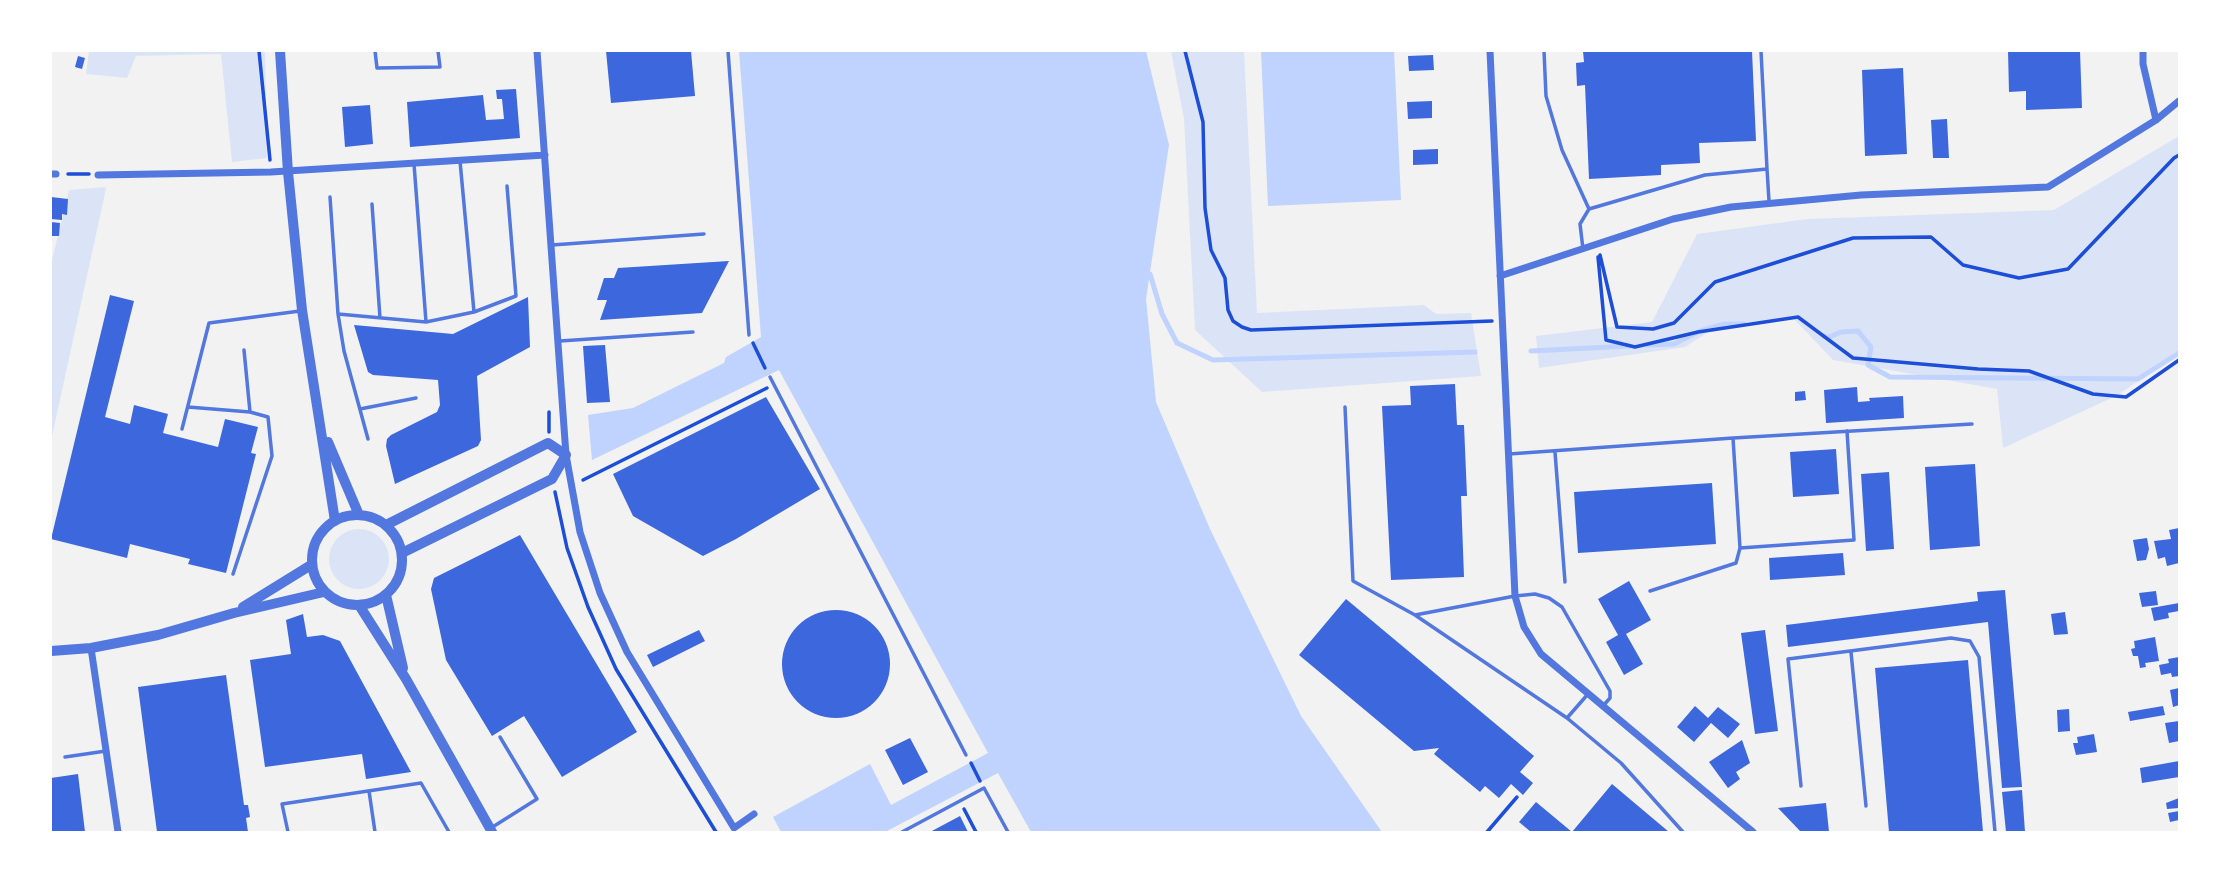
<!DOCTYPE html>
<style>
body{margin:0}
#map{position:relative;width:2230px;height:883px;overflow:hidden;background:#f2f2f2;font-family:"Varela Round",sans-serif}
canvas{display:block}
.frame{position:absolute;inset:0;border:52px solid #fff;pointer-events:none}
</style>
<div id="map">
<canvas width="2230" height="883"></canvas>
<div class="frame"></div>
</div>
<script>
const ctx = document.querySelector('canvas').getContext('2d');
ctx.lineJoin = 'round';
function fillPath(path, color) { ctx.fillStyle = color; ctx.fill(path, 'evenodd'); }
const shape = rows => new Path2D(rows.map(r => 'M' + r).join(''));
function trace(path, color, width, dash) { ctx.strokeStyle = color; ctx.lineWidth = width; ctx.lineCap = dash ? 'butt' : 'round'; ctx.setLineDash(dash || []); ctx.stroke(path); }
fillPath(shape([
 [89,51,265,51,267,158,232,162,221,54,136,56,127,78,86,74],
 [1171,51,1244,51,1257,313,1424,305,1436,314,1471,313,1481,376,1262,392,1195,330,1184,119],
 [2179,136,2179,354,2116,396,2003,448,1997,389,1833,360,1793,318,1719,325,1685,347,1539,368,1536,336,1652,322,1697,234,1807,219,2054,210],
 [106,187,104,198,51,441,51,264,69,190],
 '329 559a30 30 0 1 1 60 0a30 30 0 1 1-60 0Z'
]), '#dbe4f7');
fillPath(shape([
 [739,51,1146,51,1169,145,1146,299,1156,402,1210,529,1301,716,1382,832,1031,832,998,773,885,832,781,832,773,817,870,764,891,805,988,753,779,370,592,460,588,415,633,408,724,363,726,357,761,337],
 [1261,51,1394,51,1401,200,1268,206]
]), '#bfd3fe');
trace(shape([
 [1150,274,1162,314,1177,343,1213,360,1475,352],
 [1824,336,1827,338,1841,332,1858,331,1871,347,1868,365,1890,377,2138,379,2179,353],
 [1646,345,1674,344,1700,331,1725,324,1744,324],
 [1531,351,1629,346]
]), '#bfd3fe', 5);
fillPath(shape([
 [606,51,691,51,695,96,611,103],
 [1583,51,1752,51,1756,141,1699,143,1700,163,1661,165,1661,175,1589,179,1585,85,1577,86,1576,63,1584,62],
 [2008,51,2080,51,2082,108,2026,110,2026,91,2009,92],
 [1433,55,1434,70,1409,71,1408,56],
 [78,56,85,58,82,69,75,67],
 [1903,68,1907,154,1865,156,1862,70],
 [516,89,520,138,410,147,407,102,483,95,486,120,504,119,502,99,497,99,496,90],
 [1432,101,1432,118,1408,119,1407,102],
 [370,105,373,144,345,147,342,107],
 [1947,119,1949,158,1933,158,1931,120],
 [1438,149,1438,164,1413,165,1413,150],
 [51,197,68,199,67,215,62,214,62,220,51,219],
 [51,222,60,223,59,236,51,236],
 [729,261,702,313,600,320,607,300,597,300,604,278,614,278,618,268],
 [110,295,134,301,105,417,130,424,134,405,168,414,163,433,218,447,225,419,258,427,251,453,256,454,226,573,188,564,190,559,130,544,127,558,51,539],
 [528,297,530,347,477,376,481,440,478,446,395,484,386,446,387,439,391,435,437,412,440,405,438,380,373,375,368,372,354,325,453,334],
 [605,345,610,402,587,403,583,346],
 [1455,384,1457,425,1464,425,1467,496,1461,496,1464,577,1391,580,1382,406,1411,405,1410,386],
 [1857,387,1858,402,1870,401,1869,398,1903,396,1904,418,1826,423,1824,390],
 [1805,391,1806,400,1795,401,1795,392],
 [766,397,820,489,736,539,703,556,633,516,613,474],
 [1836,449,1839,494,1793,497,1790,452],
 [1975,464,1980,546,1930,550,1925,467],
 [1889,472,1894,549,1866,551,1861,474],
 [1712,483,1716,544,1578,553,1574,492],
 [2179,528,2179,563,2167,566,2165,557,2158,559,2154,541,2171,539,2169,530],
 [520,535,637,732,562,777,524,716,492,736,446,660,431,589,434,578],
 [2147,538,2149,549,2146,560,2137,561,2133,540],
 [1843,553,1845,575,1770,580,1769,558],
 [1629,581,1651,620,1626,634,1643,664,1624,675,1606,642,1618,635,1598,599],
 [2005,590,2022,787,2002,788,1988,622,1788,647,1786,625,1978,601,1977,592],
 [2156,591,2158,605,2142,607,2139,593],
 [1346,599,1534,756,1520,772,1533,783,1523,795,1511,784,1499,798,1485,786,1480,792,1434,754,1439,748,1414,751,1299,655],
 [2179,603,2179,611,2168,613,2169,618,2154,621,2151,608],
 '782 664a54 54 0 1 1 108 0a54 54 0 1 1-108 0Z',
 [2065,612,2068,634,2054,635,2051,614],
 [303,614,307,637,323,635,340,641,411,772,366,779,362,754,265,767,250,660,291,654,286,620],
 [699,630,705,641,653,667,647,655],
 [1765,630,1778,731,1755,734,1741,633],
 [2155,637,2159,661,2145,663,2146,667,2140,668,2138,656,2133,656,2131,649,2135,648,2134,641],
 [2179,657,2179,676,2172,677,2171,673,2161,675,2159,665,2169,663,2168,659],
 [1968,660,1983,832,1889,832,1875,668],
 [226,675,244,805,248,805,250,817,246,818,248,832,157,832,138,687],
 [2179,688,2179,705,2173,707,2170,690],
 [1695,706,1708,718,1718,707,1740,724,1728,738,1711,723,1694,742,1677,727],
 [2163,706,2165,715,2130,721,2128,712],
 [2069,709,2070,731,2058,732,2057,710],
 [2179,721,2179,741,2169,743,2165,723],
 [2094,734,2097,752,2076,755,2073,743,2078,743,2077,737],
 [910,738,928,772,903,785,885,750],
 [1742,740,1750,763,1736,772,1740,779,1728,788,1709,762],
 [2179,761,2179,777,2142,783,2140,768],
 [78,774,85,832,51,832,51,778],
 [1612,784,1669,832,1572,832],
 [2022,790,2025,832,2006,832,2002,792],
 [2179,798,2179,808,2167,809,2166,803],
 [1536,802,1572,832,1531,832,1519,822],
 [1826,803,1829,832,1801,832,1778,808],
 [2179,811,2179,820,2170,822,2168,813],
 [960,816,968,832,930,832]
]), '#3d67dc');
trace(shape([
 [259,51,270,160],
 [1185,51,1203,122,1205,208,1211,250,1225,278,1228,310,1233,321,1242,327,1251,330,1492,321],
 [68,174,89,174],
 [1600,255,1617,327,1653,329,1674,323,1715,282,1853,238,1931,237,1963,265,2019,278,2068,269,2174,158,2179,155],
 [1598,257,1606,340,1635,347,1698,332,1798,317,1853,358,1978,369,2029,371,2093,394,2126,397,2179,360],
 [753,343,765,368],
 [549,432,549,412],
 [583,480,767,388],
 [555,492,567,548,588,607,616,669,716,832],
 [971,763,980,781],
 [964,809,976,832],
 [1487,832,1517,797]
]), '#1d4ed8', 3.5);
trace(shape([
 [375,51,377,68,440,67,438,51],
 [728,51,749,335],
 [1544,51,1546,96,1562,150,1589,209],
 [1761,51,1767,169],
 [460,161,474,312],
 [414,164,426,322],
 [330,197,338,314,344,351,368,439],
 [372,204,380,318],
 [552,245,704,234],
 [1583,249,1580,224,1589,209,1705,175,1767,169,1769,201],
 [338,314,426,322,474,312,516,296,507,186],
 [560,341,693,332],
 [770,377,966,755],
 [188,407,250,412],
 [1345,407,1353,581,1415,615,1515,596,1535,594,1549,598,1562,607,1610,691,1610,698,1603,706],
 [360,409,416,398],
 [182,429,209,323,300,311],
 [1733,438,1972,424],
 [1555,452,1565,582],
 [1509,454,1733,438,1740,548,1736,563,1650,591],
 [1740,548,1854,540,1847,431],
 [233,574,272,456,268,417,250,412,244,350],
 [1415,615,1567,718],
 [1851,652,1866,806],
 [1588,694,1567,718,1621,763,1683,832],
 [65,757,106,751],
 [1801,786,1788,659,1951,638,1970,641,1979,657,1995,832],
 [369,791,375,832],
 [491,828,537,799,500,737],
 [288,832,282,804,421,783,449,832],
 [902,832,984,788,1008,832]
]), '#5277de', 3.5);
trace(shape([
 [537,51,566,455,580,532,600,593,627,652,734,828,754,814],
 [1490,51,1515,596,1524,627,1541,654,1753,832],
 [2143,51,2143,64,2156,120],
 [51,174,56,174],
 [98,175,271,172,545,155],
 [1500,276,1673,219,1731,207,1861,195,2048,187,2156,120,2179,101],
 [91,648,118,832]
]), '#5277de', 7);
trace(shape([
 [280,51,288,172,302,310,335,521],
 [328,442,359,515],
 '312 560a45 45 0 1 1 90 0a45 45 0 1 1-90 0Z',
 [386,525,548,443,566,455,552,479,402,553],
 [386,595,403,668],
 [359,605,406,679,492,832],
 [243,607,311,565],
 [51,651,91,648,158,635,234,613,324,592]
]), '#5277de', 10);
</script>
